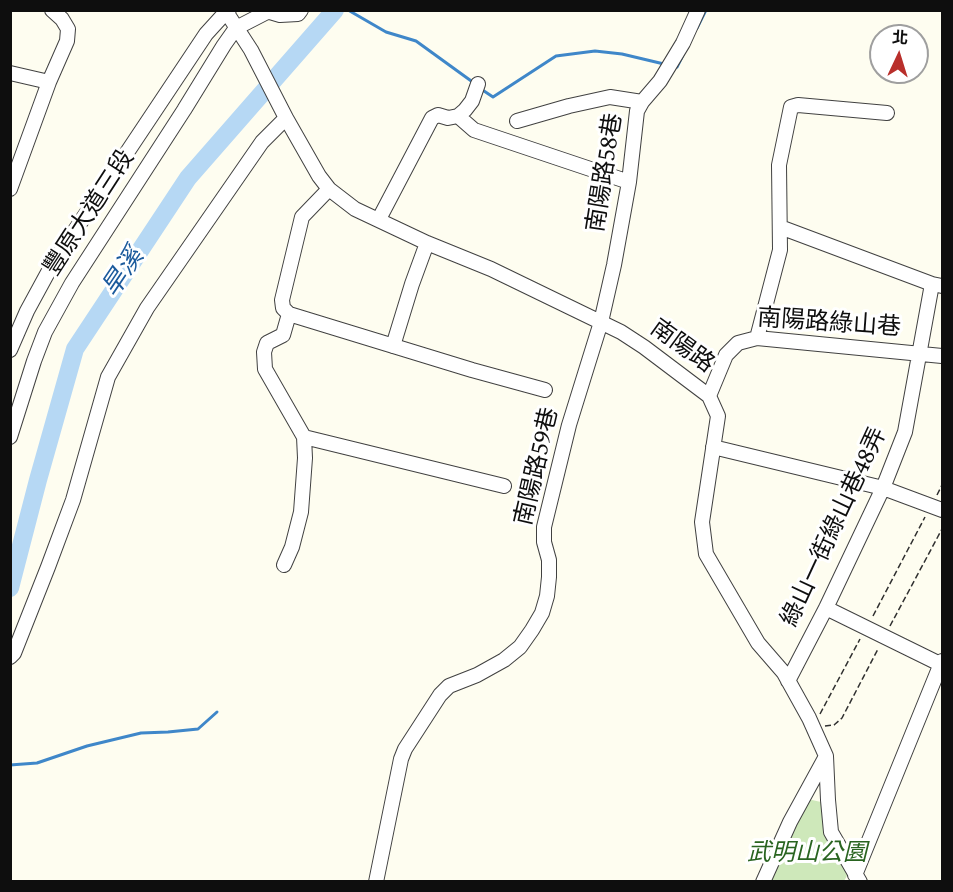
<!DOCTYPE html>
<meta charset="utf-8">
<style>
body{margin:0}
#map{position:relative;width:953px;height:892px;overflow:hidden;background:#fefdf0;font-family:Spectral,"Noto Sans TC",serif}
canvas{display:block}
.frame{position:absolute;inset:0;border:12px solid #0e0e0e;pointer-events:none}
.north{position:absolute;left:869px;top:24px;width:60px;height:60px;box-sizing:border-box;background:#fff;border:2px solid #9f9f9f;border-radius:50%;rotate:4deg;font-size:16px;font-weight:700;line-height:24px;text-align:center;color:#0e0e0e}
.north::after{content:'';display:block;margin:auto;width:21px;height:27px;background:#b92f2b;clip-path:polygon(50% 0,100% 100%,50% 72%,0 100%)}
</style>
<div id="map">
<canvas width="953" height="892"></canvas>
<div class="frame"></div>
<div class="north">北</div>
</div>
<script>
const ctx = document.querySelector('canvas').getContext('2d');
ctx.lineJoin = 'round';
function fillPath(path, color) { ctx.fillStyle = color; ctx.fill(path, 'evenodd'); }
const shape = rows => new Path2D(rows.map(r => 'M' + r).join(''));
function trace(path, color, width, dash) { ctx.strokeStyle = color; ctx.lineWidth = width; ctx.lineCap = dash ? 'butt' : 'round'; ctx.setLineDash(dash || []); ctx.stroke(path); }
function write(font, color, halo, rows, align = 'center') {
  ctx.font = font + ' Spectral,"Noto Sans TC",serif'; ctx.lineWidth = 6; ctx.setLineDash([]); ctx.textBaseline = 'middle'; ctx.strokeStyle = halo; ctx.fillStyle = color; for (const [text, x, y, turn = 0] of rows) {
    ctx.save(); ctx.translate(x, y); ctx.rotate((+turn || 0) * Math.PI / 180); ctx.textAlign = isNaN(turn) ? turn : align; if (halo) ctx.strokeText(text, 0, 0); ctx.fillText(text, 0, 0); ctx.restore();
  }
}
fillPath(shape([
 [803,798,821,802,824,826,848,874,844,881,765,882]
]), '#cee8ba');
trace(shape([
 [348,10,386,32,416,41,474,83],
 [697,28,706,10],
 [674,66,677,67,683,55],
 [481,89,493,97,556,56,595,51,622,54,664,64],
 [10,765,37,763,87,746,141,733,168,732,198,729,217,712]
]), '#3f87c9', 3);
trace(shape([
 [10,588,38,480,75,349,188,178,335,10]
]), '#b6d8f4', 18);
const minor = shape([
 [225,10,251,50,286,118,319,176,329,189,355,209,427,243,491,269,621,332,644,347,709,396,718,416,702,522,706,554,758,643,784,673,809,718,826,756,828,800,831,832,860,882],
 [270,12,280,15,298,14,301,10],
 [10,73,49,82],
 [458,116,474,130,629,182],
 [517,121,569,106,610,97,642,102],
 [10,189,49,82,67,41,68,29,62,19,52,10],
 [329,189,302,217,282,300,283,308,289,314,472,370,545,390],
 [379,219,432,118,438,115,448,118,458,116,465,110,472,101,478,84],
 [780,227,932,284],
 [757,338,780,250,779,165,791,107,798,105,887,113],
 [393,346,412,284,427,243],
 [10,350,27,311,52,265,206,34,226,12,229,10],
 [709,396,726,355,738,343,757,338,942,356],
 [10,437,34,361,45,332,72,283,184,110,224,45,236,28,271,10],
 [304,437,504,486],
 [713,447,883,488,942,510],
 [284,565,292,547,301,512,305,458,304,437,265,369,264,352,267,343,283,335,289,314],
 [826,608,942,665],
 [10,657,14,653,48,567,73,500,108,377,147,308,262,142,286,118],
 [788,681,826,608,883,488,905,432,932,284,942,286],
 [855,875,942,661],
 [376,882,401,759,405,749,440,695,449,686,477,675,504,660,520,647,532,630,542,613,547,596,549,577,549,560,544,542,544,527,569,425,601,322,614,265,629,182,637,111,642,102,660,81,683,43,698,10],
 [763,882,790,822,825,758]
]);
trace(minor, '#414141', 16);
trace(shape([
 [937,495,942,485],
 [873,616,925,517],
 [890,626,942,529],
 [820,714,860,639],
 [825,726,834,725,842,718,878,649]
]), '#303030', 1.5, [6, 3]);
trace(minor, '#fff', 14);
write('24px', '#0e0e0e', '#fff', [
 ["南陽路58巷",607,173,-81],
 ["豐原大道三段",91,214,-57],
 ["南陽路綠山巷",829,325,4],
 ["南陽路",681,348,36],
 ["南陽路59巷",539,467,-77],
 ["綠山一街綠山巷48弄",836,528,-65]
]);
write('italic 24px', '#296420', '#fff', [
 ["武明山公園",807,855]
]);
write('italic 26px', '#1b5a9c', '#fff', [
 ["旱溪",125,274,-56]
]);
</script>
